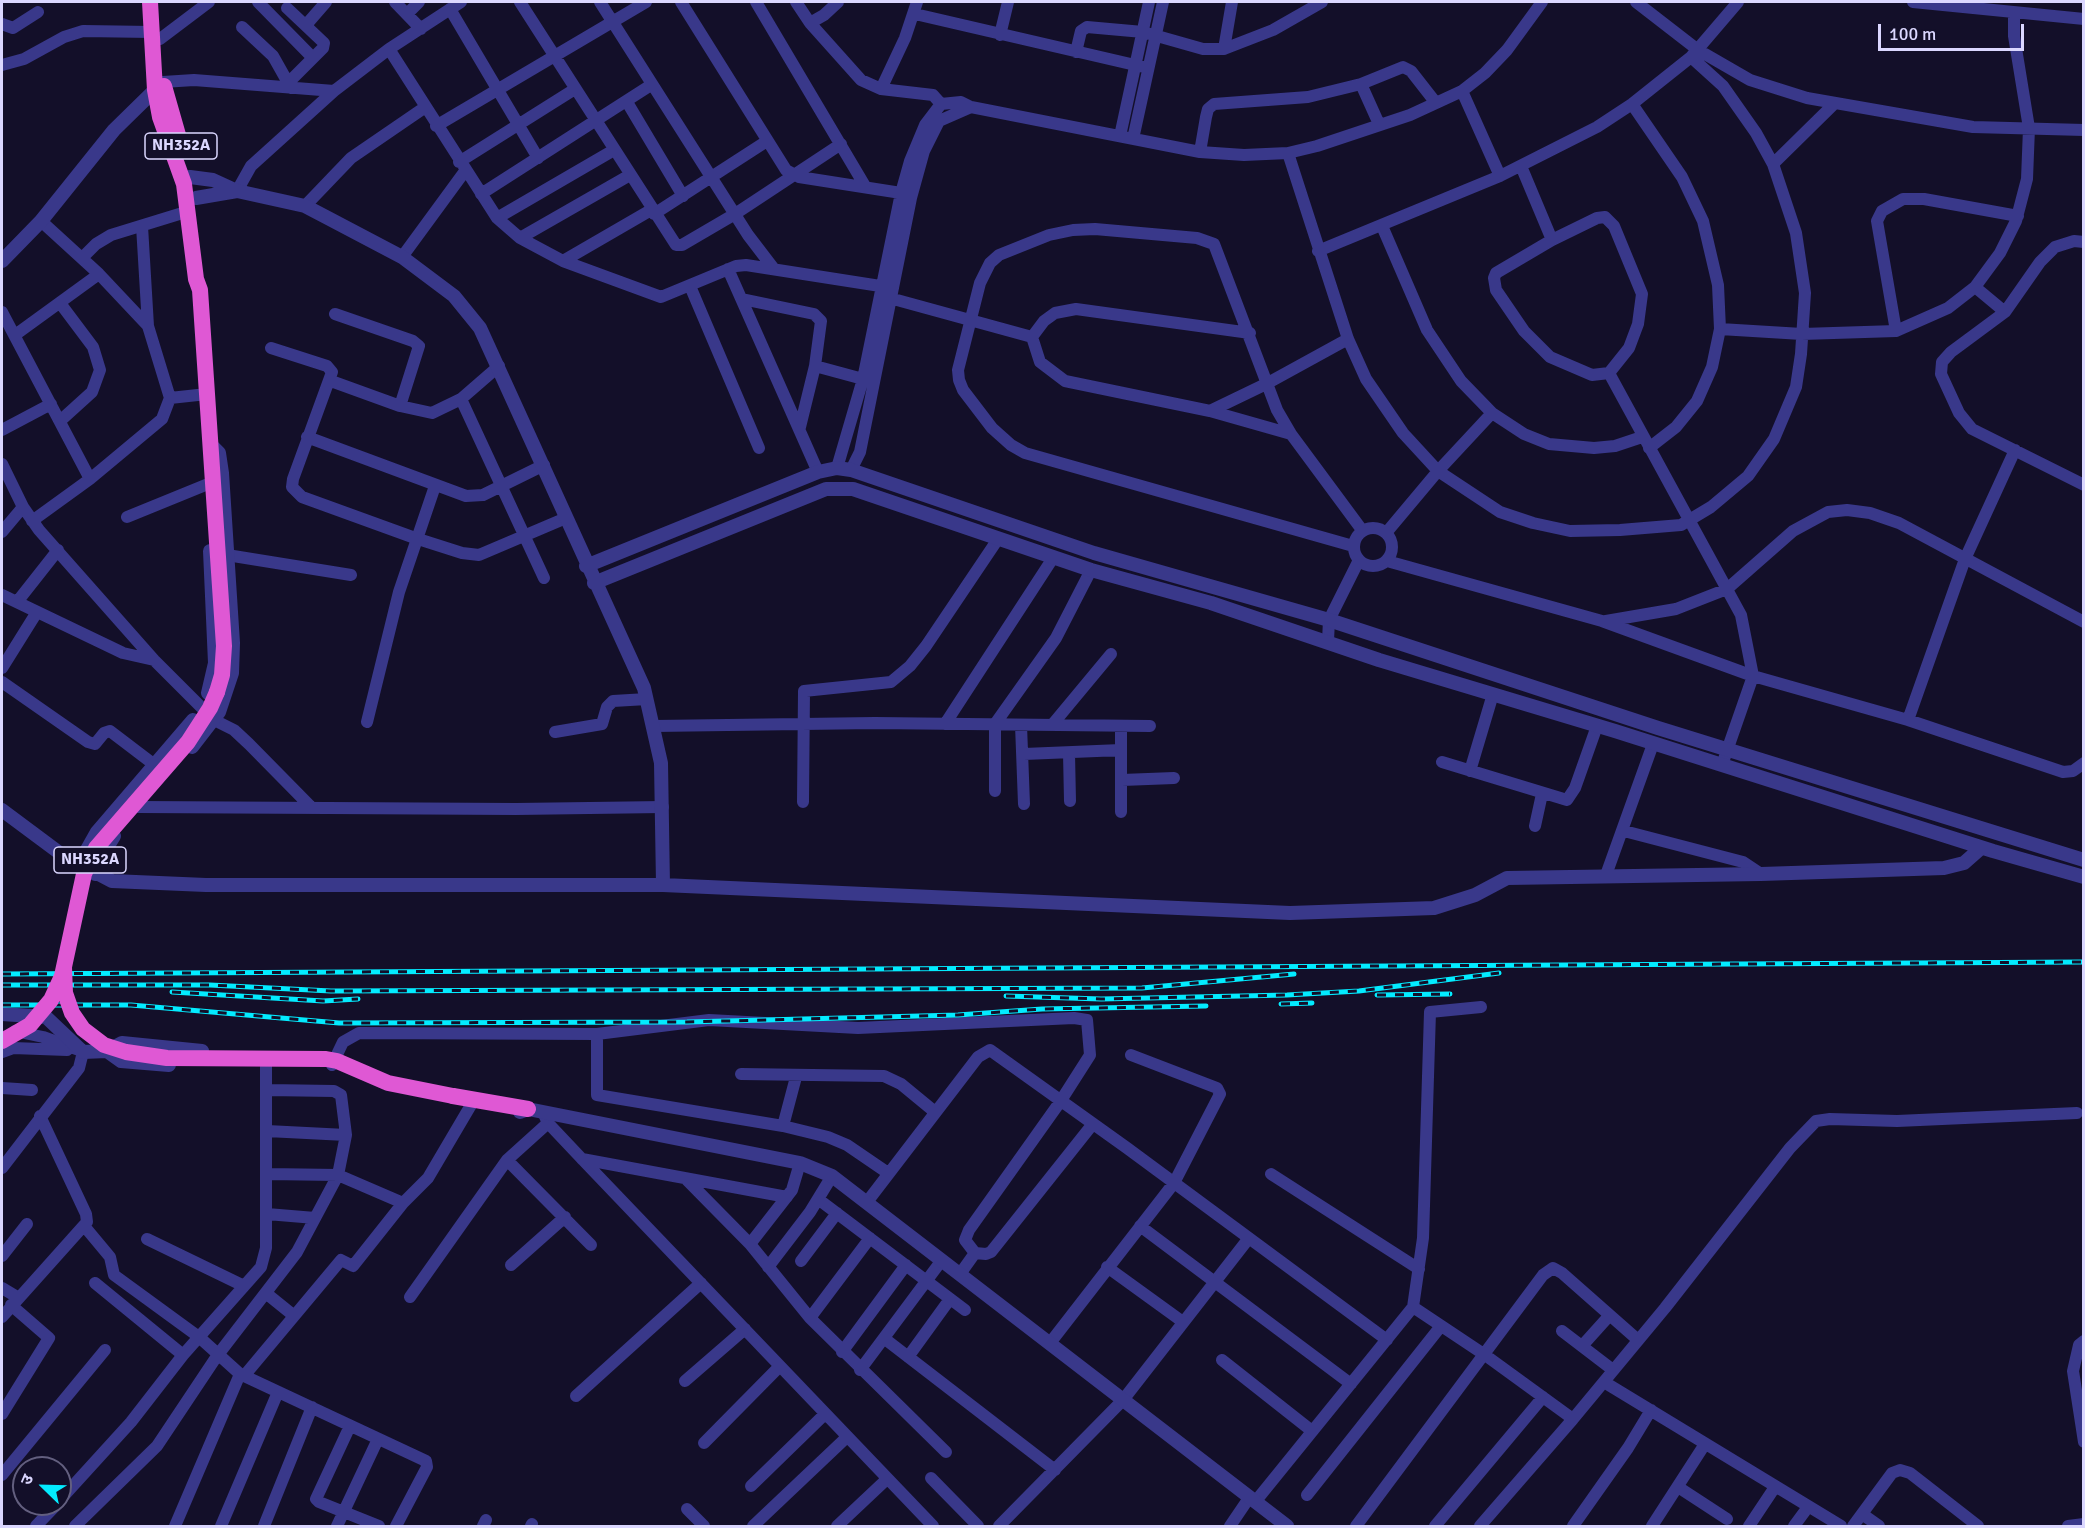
<!DOCTYPE html>
<meta charset="utf-8">
<style>
body{margin:0}
#map{position:relative;width:2085px;height:1528px;overflow:hidden;background:#130f29;font-family:Signika,"Noto Sans Devanagari",sans-serif}
canvas{display:block}
.frame{position:absolute;inset:0;border:3px solid #dbd7ff;pointer-events:none}
.north{position:absolute;left:12px;top:1456px;width:60px;height:60px;box-sizing:border-box;background:#130f29;border:2px solid #635f7f;border-radius:50%;rotate:293deg;font-size:16px;font-weight:700;line-height:24px;text-align:center;color:#dbd7ff}
.north::after{content:'';display:block;margin:auto;width:21px;height:27px;background:#03ebff;clip-path:polygon(50% 0,100% 100%,50% 72%,0 100%)}
.scale{position:absolute;left:1878px;top:24px;width:146px;height:27px;box-sizing:border-box;border:3px solid #dbd7ff;border-top:0;padding-left:8px;font-size:18px;line-height:21px;white-space:nowrap;color:#dbd7ff;-webkit-text-stroke:4px #130f29;paint-order:stroke}
</style>
<div id="map">
<canvas width="2085" height="1528"></canvas>
<div class="frame"></div>
<div class="north">उ</div>
<div class="scale">100 m</div>
</div>
<script>
const ctx = document.querySelector('canvas').getContext('2d');
ctx.lineJoin = 'round';
const shape = rows => new Path2D(rows.map(r => 'M' + r).join(''));
function trace(path, color, width, dash) { ctx.strokeStyle = color; ctx.lineWidth = width; ctx.lineCap = dash ? 'butt' : 'round'; ctx.setLineDash(dash || []); ctx.stroke(path); }
function write(font, color, halo, rows, align = 'center') {
  ctx.font = font + ' Signika,sans-serif'; ctx.lineWidth = 6; ctx.setLineDash([]); ctx.textBaseline = 'middle'; ctx.strokeStyle = halo; ctx.fillStyle = color; for (const [text, x, y, turn = 0] of rows) {
    ctx.save(); ctx.translate(x, y); ctx.rotate((+turn || 0) * Math.PI / 180); ctx.textAlign = isNaN(turn) ? turn : align; if (halo) ctx.strokeText(text, 0, 0); ctx.fillText(text, 0, 0); ctx.restore();
  }
}
trace(shape([
 [258,2,313,58],
 [395,2,421,29],
 [520,2,676,245,682,245,735,214,841,144],
 [600,2,748,235,774,269],
 [681,2,786,170,799,177,901,193],
 [756,2,865,186],
 [796,2,810,23,861,80,881,89,933,95,941,104],
 [1636,2,1698,50,1750,80,1807,98,1973,127,2084,130],
 [1913,2,2084,19],
 [287,8,324,43,323,48,288,83],
 [450,9,538,158],
 [407,14,419,2],
 [915,14,1148,68],
 [810,23,824,15,838,2],
 [2,24,13,28,38,12],
 [306,25,326,2],
 [242,27,273,56,291,88],
 [1000,35,1008,2],
 [160,39,209,2],
 [389,49,497,218,520,238,563,261,661,297,736,266,746,265,893,288],
 [1224,49,1232,2],
 [1076,52,1081,31,1087,27,1143,32,1203,49,1224,49,1273,30,1322,2],
 [2,65,24,59,64,37,83,31,152,32],
 [163,82,194,80,334,91],
 [1361,84,1379,124],
 [881,89,905,38,917,2],
 [1462,91,1500,176],
 [627,102,683,196],
 [1632,104,1682,177,1703,221,1718,285,1720,329,1712,367,1697,401,1676,427,1649,448],
 [436,126,646,2],
 [1120,136,1149,2],
 [1133,139,1163,2],
 [1200,152,1206,117,1208,109,1214,104,1308,97,1361,84,1403,67,1411,71,1436,103],
 [1288,153,1348,339,1366,379,1403,433,1438,471,1500,512,1533,523,1570,531,1620,530,1681,525,1711,507,1748,476,1774,439,1796,387,1801,354,1805,293,1796,233,1773,164,1756,133,1723,86,1691,57],
 [459,162,575,89],
 [1773,164,1835,103],
 [1521,166,1552,240],
 [237,191,251,166,334,91,389,49,461,2],
 [481,194,651,85],
 [305,206,351,158,424,108],
 [654,214,767,141],
 [1605,217,1614,226,1642,294,1638,324,1629,348,1609,373,1592,375,1550,357,1524,331,1496,290,1494,278,1496,273,1552,240,1597,218,1605,217],
 [497,218,614,150],
 [142,226,148,326],
 [1382,226,1427,330,1461,381,1492,413,1524,434,1549,444,1594,448,1615,446,1642,437],
 [520,238,630,175],
 [2084,242,2074,241,2055,247,2040,262,2005,312,1951,352,1942,362,1941,374,1959,413,1972,429,2084,485],
 [1318,251,1500,176,1597,127,1632,104,1691,57,1738,2],
 [402,257,465,171],
 [82,258,96,244,111,235,189,211],
 [563,261,651,210],
 [728,269,818,472],
 [690,286,759,448],
 [1975,287,2005,312],
 [886,297,1032,337],
 [742,299,814,314,821,321,815,366,800,427],
 [60,303,93,347,100,370,92,392,60,421],
 [2,312,90,479],
 [335,314,413,341,419,346,400,406],
 [1720,329,1802,334,1896,331,1948,308,1975,287,2000,253,2016,221,2027,179,2029,128,2014,36,2014,13],
 [1896,331,1877,221,1882,211,1903,199,1924,199,2018,216],
 [15,335,99,274],
 [1032,337,1040,362,1065,381,1210,411,1291,434],
 [1032,337,1044,321,1055,313,1076,309,1250,333],
 [271,348,327,366,332,372,293,479,292,487,302,497,415,538,462,553,479,555,566,518],
 [815,366,863,379],
 [1609,373,1741,615,1753,676,1722,765],
 [331,381,400,406,432,413,461,399,499,366],
 [170,398,207,394],
 [461,399,544,578],
 [1210,411,1266,384,1348,339],
 [2,430,51,404],
 [307,437,466,496,483,495,544,465],
 [2,464,23,507,39,530,154,660,214,720,234,730,249,744,312,808],
 [837,468,863,379,901,193,910,161,925,125,941,104,961,102,971,107,1200,152,1244,155,1288,153,1317,146,1410,115,1462,91,1485,73,1507,50,1542,2],
 [851,470,860,452,911,198,924,151,939,121,971,107],
 [127,517,208,484],
 [32,521,90,479,162,419,170,398,148,326,99,274,41,221],
 '1354 547a19 19 0 1 1 38 0a19 19 0 1 1-38 0Z',
 [2,532,23,507],
 [1386,533,1438,471,1492,413],
 [1353,546,1025,453,1011,445,992,428,963,390,959,380,958,370,980,283,990,263,999,255,1049,235,1073,230,1095,229,1197,238,1214,244,1277,410,1291,434,1362,530],
 [227,555,351,575],
 [1387,561,1602,621,1753,676,1908,720,2063,772,2073,771,2084,763],
 [2,595,123,653,154,660],
 [17,602,58,550],
 [1606,621,1676,609,1727,589,1793,531,1828,512,1847,510,1870,513,1899,523,2084,622],
 [1328,641,1329,620,1359,560],
 [2,668,37,612],
 [2,682,88,742,95,744,104,733,110,731,156,766],
 [1908,720,1965,559,2015,450],
 [367,722,399,592,435,486],
 [945,724,1053,558],
 [1021,725,1024,804],
 [1052,725,1111,654],
 [654,726,875,723,1150,726],
 [555,732,602,724,607,707,613,701,647,699],
 [1069,753,1070,801],
 [1024,754,1121,750],
 [1442,762,1567,800,1575,788,1597,726],
 [1470,771,1493,694],
 [1122,780,1174,778],
 [995,791,995,724,1056,638,1091,570],
 [803,802,804,691,891,682,910,666,926,646,998,539],
 [138,807,516,809,663,807],
 [1121,812,1121,726],
 [1535,826,1542,794],
 [1624,831,1743,862,1761,874],
 [1606,875,1653,744],
 [15,1031,43,1037,82,1051],
 [597,1034,597,1095,783,1126,828,1137,847,1145,888,1173],
 [2,1052,13,1048,67,1050],
 [332,1065,343,1042,359,1033,597,1034,709,1020,858,1028,1074,1018,1087,1020,1090,1055,1060,1102,969,1230,965,1240,975,1253,960,1274],
 [741,1074,884,1076,901,1084,935,1112],
 [2,1088,32,1090],
 [543,1112,548,1123,582,1159,933,1526],
 [783,1126,796,1077],
 [267,1131,346,1135],
 [582,1159,787,1197],
 [507,1160,591,1245],
 [2,1168,79,1068,83,1052],
 [267,1174,338,1175,403,1203],
 [1271,1174,1419,1269],
 [686,1179,750,1244,810,1318,946,1452],
 [818,1199,965,1310],
 [867,1202,978,1057,990,1050,1127,1148,1387,1340],
 [267,1214,315,1218],
 [1140,1226,1351,1384],
 [85,1227,110,1257,114,1275,199,1337,240,1374,426,1461,427,1467,396,1526],
 [147,1239,244,1286],
 [750,1244,792,1190,800,1163],
 [975,1253,986,1254,991,1252,1092,1125],
 [2,1256,27,1224],
 [801,1261,837,1213],
 [511,1265,565,1217],
 [768,1267,810,1212,832,1176],
 [1107,1267,1183,1322],
 [95,1283,183,1355],
 [2,1288,17,1297],
 [267,1294,293,1315],
 [410,1297,507,1160,548,1123],
 [1413,1307,1485,1355,1573,1419],
 [2,1317,87,1222,86,1214,40,1116],
 [810,1318,870,1238],
 [1562,1331,1613,1370],
 [885,1339,1055,1470],
 [2084,1341,2079,1345,2073,1371,2084,1442],
 [1050,1343,1174,1183,1220,1094,1217,1088,1131,1055],
 [1582,1346,1609,1316],
 [842,1352,906,1265],
 [908,1357,950,1299],
 [1222,1360,1312,1431],
 [860,1370,942,1260],
 [244,1376,341,1260,353,1266,403,1203,428,1178,471,1105],
 [685,1381,745,1329],
 [1604,1382,1841,1526],
 [576,1396,701,1283],
 [2,1414,49,1338,11,1305],
 [350,1426,316,1499,319,1502,379,1526],
 [704,1443,780,1366],
 [2,1475,105,1350],
 [931,1478,978,1526],
 [751,1486,825,1414],
 [1678,1487,1727,1519],
 [1307,1495,1441,1326],
 [60,1500,131,1422,183,1355,261,1267,266,1248,266,1066],
 [1255,1502,1413,1307,1423,1238,1430,1012,1481,1007],
 [687,1509,704,1526],
 [1862,1514,1879,1526],
 [36,1526,57,1504],
 [75,1526,157,1446,217,1356,297,1252,338,1175,346,1135,341,1095,334,1091,267,1090],
 [175,1526,240,1374],
 [221,1526,278,1392],
 [264,1526,312,1407],
 [337,1526,378,1439],
 [483,1526,486,1520],
 [531,1526,532,1524],
 [753,1526,847,1437],
 [837,1526,887,1479],
 [999,1526,1123,1400,1249,1238],
 [1230,1526,1249,1498],
 [1356,1526,1543,1275,1553,1268,1562,1273,1638,1340],
 [1435,1526,1543,1397],
 [1480,1526,1573,1419,1665,1308,1790,1148,1816,1121,1830,1119,1897,1121,2077,1113],
 [1573,1526,1628,1448,1651,1410],
 [1652,1526,1705,1444],
 [1749,1526,1775,1487],
 [1794,1526,1808,1507],
 [1853,1526,1892,1473,1900,1470,1910,1473,1978,1526],
 [2068,1526,2084,1524]
]), '#39388a', 12);
trace(shape([
 [190,177,213,180,237,191,305,206,326,217,402,257,454,296,480,328,644,688,661,763,663,885],
 [196,198,237,191],
 [2,261,41,221,114,130,161,84],
 [586,566,818,472,837,468,851,470,1094,553,1329,620,1658,728,2084,860],
 [594,583,826,489,853,489,1091,570,1211,603,1379,660,1615,731,1993,851,2084,877],
 [208,693,215,663,210,551],
 [192,747,219,712,232,673,233,643,222,473,219,453,212,446],
 [2,810,61,854,112,881,206,885,663,885,1290,913,1434,908,1475,895,1507,878,1761,874,1944,868,1964,863,1981,848],
 [79,864,97,832,193,720],
 [95,874,101,857,114,836],
 [2,1014,46,1017,83,1052,107,1051,122,1043,202,1051],
 [107,1051,121,1061,169,1065],
 [520,1112,528,1109,800,1163,832,1176,1287,1526]
]), '#39388a', 14);
trace(shape([
 [150,2,155,90,160,117,184,184,196,279,200,290,224,646,222,675,217,692],
 [164,86,180,142],
 [453,1096,528,1109]
]), '#df58d4', 16);
const rail = shape([
 [2,974,2084,962],
 [2,985,210,985,331,991,1142,988,1294,974],
 [172,992,323,1001,358,999],
 [1377,995,1450,994],
 [1006,996,1101,999,1287,995,1359,991,1499,973],
 [1281,1004,1312,1003],
 [2,1005,131,1005,339,1023,687,1022,958,1015,1042,1009,1206,1006]
]);
trace(rail, '#03ebff', 5);
trace(rail, '#130f29', 3, [9]);
trace(shape([
 [64,967,65,993,72,1013,83,1029,104,1045,126,1052,167,1058,326,1059,337,1061,388,1083,453,1096],
 [2,1041,30,1025,51,1000,62,976,84,874,96,848,188,742,210,708,217,692]
]), '#df58d4', 16);
for (const [x, y, w] of [
 [181,146,72],
 [90,860,72]
]) { const box = new Path2D(); box.roundRect(x - w / 2, y - 13, w, 26, 4.5); ctx.fillStyle = '#130f29'; ctx.fill(box); trace(box, '#dbd7ff', 1.5); }
write('bold 16px', '#dbd7ff', null, [
 ["NH352A",181,146],
 ["NH352A",90,860]
]);
</script>
